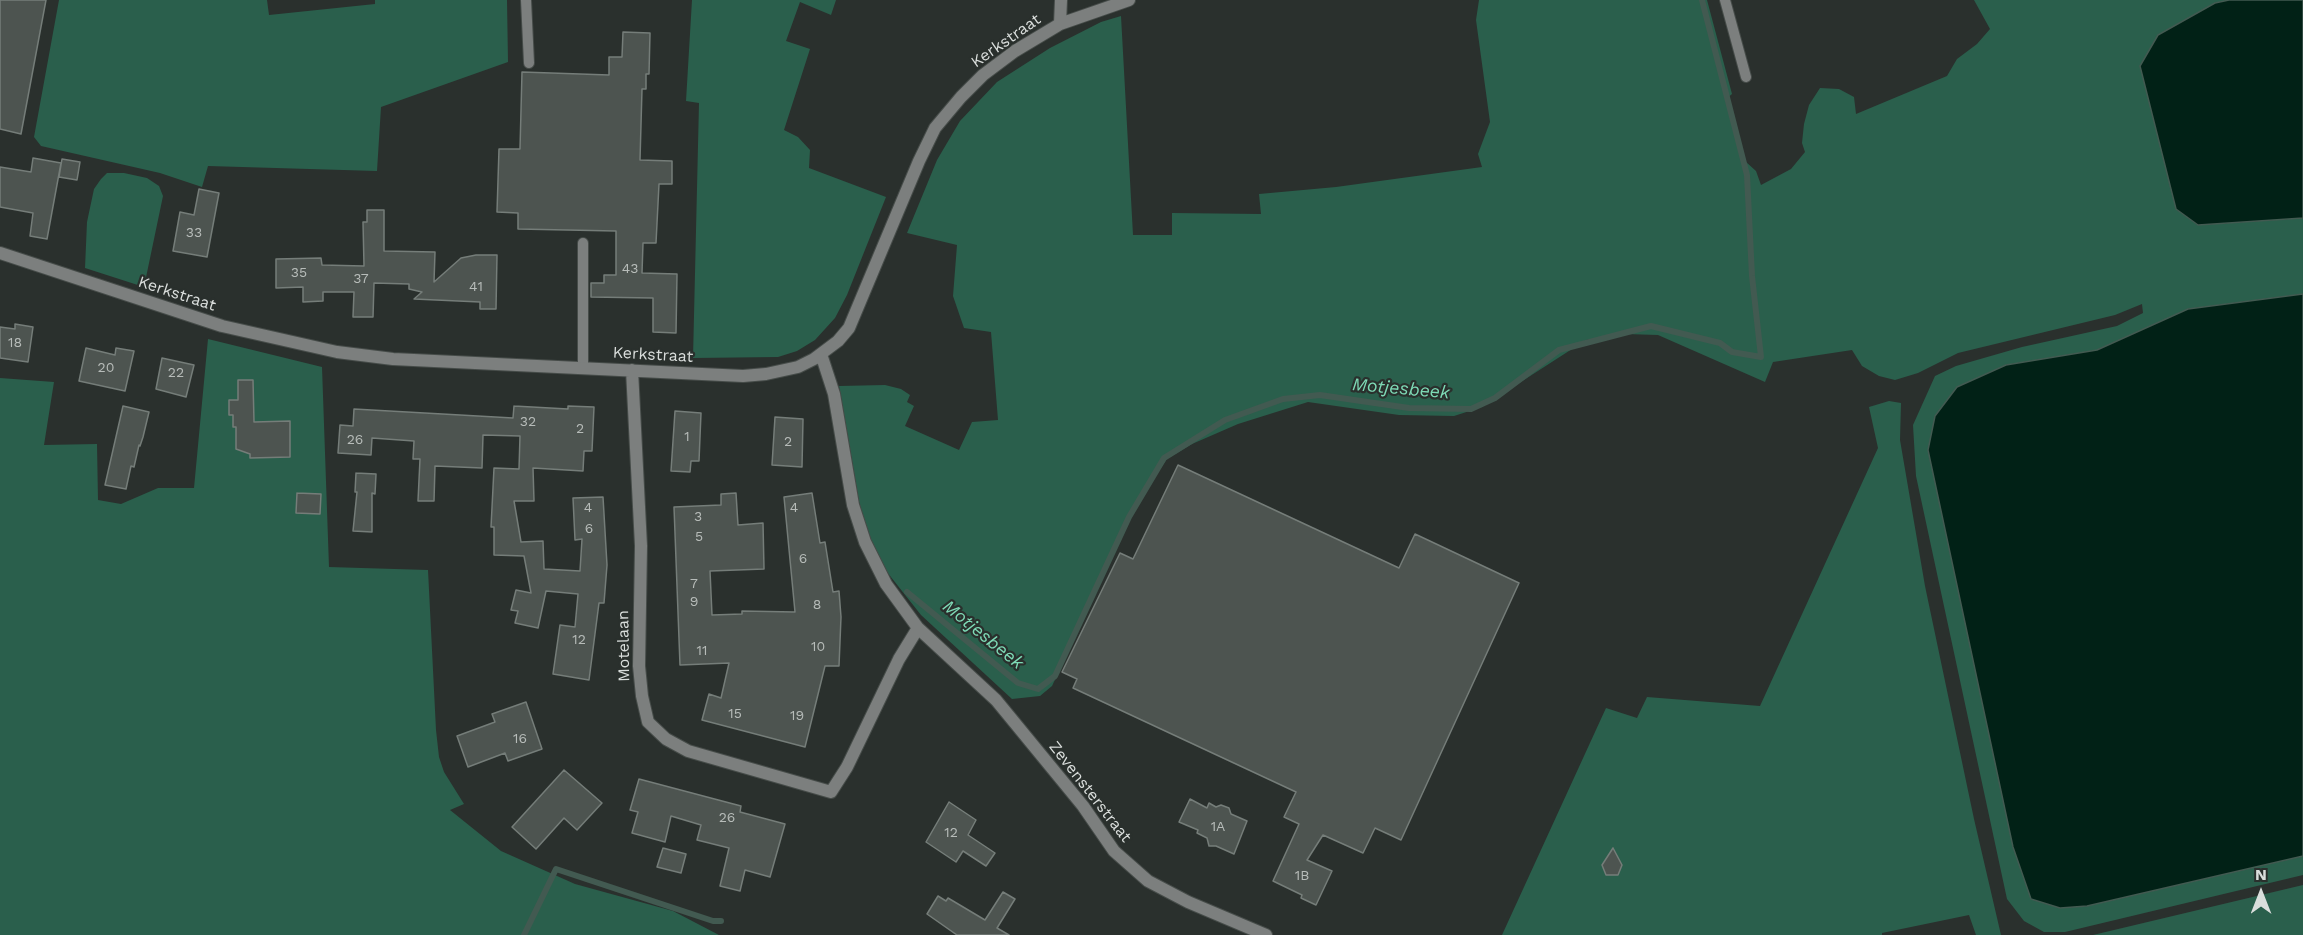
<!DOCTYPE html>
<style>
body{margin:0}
#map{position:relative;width:2303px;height:935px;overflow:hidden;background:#2a302d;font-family:"Work Sans",sans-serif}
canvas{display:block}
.north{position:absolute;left:2231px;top:863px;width:60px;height:60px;-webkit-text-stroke:4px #2a302d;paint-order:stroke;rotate:0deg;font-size:16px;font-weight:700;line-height:24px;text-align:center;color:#dadedc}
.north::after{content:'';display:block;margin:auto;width:21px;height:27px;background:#dadedc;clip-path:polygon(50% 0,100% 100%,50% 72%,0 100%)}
</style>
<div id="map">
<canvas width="2303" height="935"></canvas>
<div class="north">N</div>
</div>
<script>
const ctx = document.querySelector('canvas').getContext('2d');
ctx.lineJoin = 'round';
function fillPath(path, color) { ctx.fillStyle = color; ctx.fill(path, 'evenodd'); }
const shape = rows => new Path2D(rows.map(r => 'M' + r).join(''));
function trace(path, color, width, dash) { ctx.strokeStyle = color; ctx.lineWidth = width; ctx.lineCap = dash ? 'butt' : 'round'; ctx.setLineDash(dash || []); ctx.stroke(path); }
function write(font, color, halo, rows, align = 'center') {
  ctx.font = font + ' "Work Sans",sans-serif'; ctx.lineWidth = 4.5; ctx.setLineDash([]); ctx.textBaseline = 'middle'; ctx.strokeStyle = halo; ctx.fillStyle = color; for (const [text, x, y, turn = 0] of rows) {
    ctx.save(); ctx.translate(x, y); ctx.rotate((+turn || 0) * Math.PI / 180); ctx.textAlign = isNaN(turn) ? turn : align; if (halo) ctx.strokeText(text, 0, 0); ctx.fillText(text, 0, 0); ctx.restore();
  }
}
fillPath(shape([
 [59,0,267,0,269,15,375,4,375,0,507,0,508,62,381,107,377,171,208,166,202,187,160,173,41,146,34,137],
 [692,0,836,0,831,15,800,2,786,41,810,49,784,130,798,137,810,150,809,168,886,197,847,295,835,318,815,340,797,351,778,357,693,358,699,103,686,101],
 [1479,0,1707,0,1732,94,1726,99,1746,162,1756,171,1761,185,1791,169,1805,152,1802,143,1804,124,1809,105,1820,88,1839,89,1854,97,1856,114,1947,76,1957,59,1977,44,1990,29,1974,0,2229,0,2215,3,2158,35,2140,66,2176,209,2198,225,2303,218,2303,294,2188,309,2097,350,2006,365,2087,906,2303,856,2303,875,2065,932,2044,932,2024,921,2007,899,1916,476,1913,425,1935,376,1956,366,2022,347,2117,326,2143,313,2142,304,2115,315,1958,353,1918,373,1895,380,1879,376,1862,366,1852,350,1773,362,1765,382,1658,335,1625,334,1586,340,1482,407,1454,416,1399,415,1308,402,1238,424,1192,444,1167,459,1141,497,1052,686,1040,696,1012,699,921,615,883,567,863,525,839,386,885,385,901,389,910,395,907,402,914,406,905,426,959,450,972,422,998,420,991,332,964,328,953,296,957,245,907,233,937,160,960,121,997,82,1050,48,1101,22,1121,16,1133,235,1172,235,1172,213,1261,214,1259,194,1336,187,1482,167,1478,154,1490,122,1476,20],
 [107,173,124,173,147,178,159,186,163,196,144,287,85,268,87,222,94,189,101,179],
 [208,339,322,367,329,567,428,570,436,730,439,757,444,772,464,804,450,810,501,851,575,884,673,911,719,935,0,935,0,378,54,382,44,445,97,444,98,500,121,504,158,488,194,488],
 [1889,401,1901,403,1900,440,1925,586,1974,819,2001,935,1976,935,1969,915,1882,933,1882,935,1502,935,1606,708,1637,718,1647,697,1760,706,1878,448,1869,407],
 [2303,885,2303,935,2093,935]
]), '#2a5f4c');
const water = shape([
 [2229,0,2303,0,2303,218,2198,225,2176,209,2140,66,2158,35,2215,3,2229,0],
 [2303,294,2303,856,2087,906,2060,908,2031,899,2013,847,1928,450,1935,416,1957,387,2006,365,2097,350,2188,309,2303,294]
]);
fillPath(water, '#012116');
trace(water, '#425a51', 1.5);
trace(shape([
 [907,592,1018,683,1038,689,1055,676,1129,517,1164,458,1225,420,1283,399,1320,395,1409,408,1471,409,1495,398,1559,350,1651,326,1720,343,1732,352,1761,357,1752,276,1747,175,1702,0],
 [524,935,556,869,713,921,721,921]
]), '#425a51', 6);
const building = shape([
 [0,0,46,0,21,134,0,129,0,0],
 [623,32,650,33,649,74,646,74,646,89,642,89,640,160,672,161,672,184,659,184,656,243,643,243,642,273,677,274,676,333,653,332,653,298,591,297,591,283,604,283,604,275,616,275,616,231,518,229,518,213,497,212,499,149,520,149,522,72,609,75,609,57,622,57,623,32],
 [33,158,61,163,47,239,30,236,33,213,0,207,0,167,31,172,33,158],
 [62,159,80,162,77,180,59,177,62,159],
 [199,189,219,193,207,257,173,251,180,212,194,215,199,189],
 [367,210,384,210,384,251,435,252,434,282,461,258,476,255,497,255,496,309,480,309,480,302,414,299,422,292,409,289,409,284,374,283,373,317,353,317,354,292,323,292,323,301,303,302,303,287,276,288,276,259,321,258,322,265,364,266,363,222,367,222,367,210],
 [15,324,33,327,28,362,0,358,0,327,15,329,15,324],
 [86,348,115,355,116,348,134,351,125,391,79,381,86,348],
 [162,358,194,365,186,397,156,389,162,358],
 [238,380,253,380,254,422,290,421,290,457,250,458,250,454,236,449,236,427,233,427,233,415,229,415,229,400,238,400,238,380],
 [123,406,149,412,143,437,140,446,139,445,134,467,131,466,126,489,105,485,123,406],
 [514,406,568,409,568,406,594,407,592,451,584,451,583,471,533,468,534,501,514,501,521,542,543,541,544,569,580,571,582,539,575,540,573,498,603,497,607,565,604,603,599,603,589,680,553,674,560,625,575,627,578,594,546,591,538,628,515,623,518,611,511,610,516,590,531,593,524,556,494,555,494,527,491,527,494,468,519,469,520,436,483,435,482,468,435,466,434,501,418,501,420,459,413,459,414,441,372,438,371,455,338,453,340,425,353,426,354,409,513,418,514,406],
 [675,411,701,413,699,461,691,461,690,472,671,471,675,411],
 [775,417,803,419,802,467,772,465,775,417],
 [1178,465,1399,568,1415,534,1519,583,1401,840,1375,828,1363,853,1323,835,1307,860,1332,871,1316,905,1301,898,1302,895,1273,881,1299,824,1284,817,1296,792,1073,688,1077,679,1062,672,1120,553,1133,559,1178,465],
 [356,473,376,474,375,494,372,493,372,532,353,531,357,492,355,492,356,473],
 [297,493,321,494,320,514,296,513,297,493],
 [736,493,738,525,763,523,764,569,710,571,712,615,742,614,742,611,795,612,784,497,812,493,820,543,825,542,833,592,839,591,841,617,839,666,825,666,805,747,702,720,709,694,721,698,729,663,680,665,674,507,721,505,721,494,736,493],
 [526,702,542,749,508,761,505,753,468,767,457,736,495,722,492,714,526,702],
 [564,770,602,803,577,830,564,818,536,849,512,827,564,770],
 [639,779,741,806,740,812,785,824,770,877,745,870,740,891,720,886,729,848,697,840,701,825,671,816,665,842,632,833,638,812,630,810,639,779],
 [1190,799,1207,808,1209,803,1216,807,1221,805,1229,808,1231,814,1247,821,1234,854,1216,846,1209,846,1207,838,1197,833,1198,830,1179,822,1190,799],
 [949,802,976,820,968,835,995,853,986,866,963,851,956,862,926,842,949,802],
 [663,848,686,854,681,873,657,867,663,848],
 [1613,848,1622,865,1618,875,1606,875,1602,865,1613,848],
 [1003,892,1015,899,997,928,1009,935,957,935,927,914,938,896,946,901,948,898,985,920,1003,892]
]);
fillPath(building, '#4d5450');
trace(building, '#757d79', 1.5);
const service = shape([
 [526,0,529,63],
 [1725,0,1746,77],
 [583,243,583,367]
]);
const minor = shape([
 [1060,24,1061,0],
 [0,253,222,326,337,352,393,359,743,376,766,374,798,367,814,359,838,341,849,328,919,161,935,128,961,97,983,75,1015,51,1060,24,1129,0],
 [821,354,834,394,853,505,865,542,886,584,918,628,996,700,1083,806,1114,851,1148,881,1188,902,1266,935],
 [632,370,641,546,639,666,642,696,648,722,666,739,688,751,831,792,847,767,899,659,918,628]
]);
trace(service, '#464c49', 12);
trace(minor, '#464c49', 14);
trace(service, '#7c7f7e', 10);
trace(minor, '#7c7f7e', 12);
write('14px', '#b7bcb9', null, [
 ["33",194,233],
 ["43",630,269],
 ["35",299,273],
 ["37",361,279],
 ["41",476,287],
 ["18",15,343],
 ["20",106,368],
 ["22",176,373],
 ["32",528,422],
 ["2",580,429],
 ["1",687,437],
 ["26",355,440],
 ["2",788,442],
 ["4",588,508],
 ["4",794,508],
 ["3",698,517],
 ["6",589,529],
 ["5",699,537],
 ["6",803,559],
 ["7",694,584],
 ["9",694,602],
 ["8",817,605],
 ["12",579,640],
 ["10",818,647],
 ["11",702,651],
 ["15",735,714],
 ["19",797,716],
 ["16",520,739],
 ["26",727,818],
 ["1A",1218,827],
 ["12",951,833],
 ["1B",1302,876]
]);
write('16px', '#dadedc', '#2a302d', [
 ["Kerkstraat",1006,41,-35],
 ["Kerkstraat",177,294,18],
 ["Kerkstraat",653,355,3],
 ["Motelaan",624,646,-91],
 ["Zevensterstraat",1090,792,52]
]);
write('italic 18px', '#7edab6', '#2a302d', [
 ["Motjesbeek",1401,389,5],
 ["Motjesbeek",983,635,39]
]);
</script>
